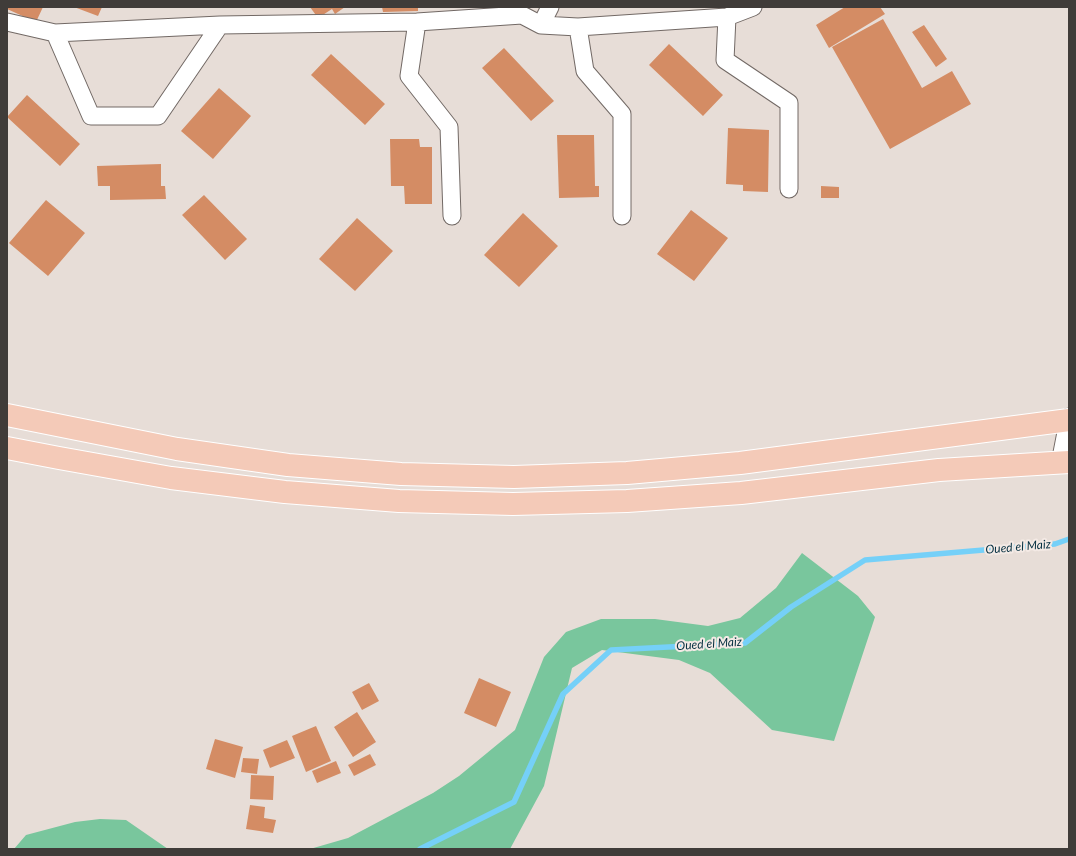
<!DOCTYPE html>
<style>
body{margin:0}
#map{position:relative;width:1076px;height:856px;overflow:hidden;background:#e7ddd7;font-family:Lato,sans-serif}
canvas{display:block}
.frame{position:absolute;inset:0;border:8px solid #403c39;pointer-events:none}
</style>
<div id="map">
<canvas width="1076" height="856"></canvas>
<div class="frame"></div>
</div>
<script>
const ctx = document.querySelector('canvas').getContext('2d');
ctx.lineJoin = 'round';
function fillPath(path, color) { ctx.fillStyle = color; ctx.fill(path, 'evenodd'); }
const shape = rows => new Path2D(rows.map(r => 'M' + r).join(''));
function trace(path, color, width, dash) { ctx.strokeStyle = color; ctx.lineWidth = width; ctx.lineCap = dash ? 'butt' : 'round'; ctx.setLineDash(dash || []); ctx.stroke(path); }
function write(font, color, halo, rows, align = 'center') {
  ctx.font = font + ' Lato,sans-serif'; ctx.lineWidth = 4; ctx.setLineDash([]); ctx.textBaseline = 'middle'; ctx.strokeStyle = halo; ctx.fillStyle = color; for (const [text, x, y, turn = 0] of rows) {
    ctx.save(); ctx.translate(x, y); ctx.rotate((+turn || 0) * Math.PI / 180); ctx.textAlign = isNaN(turn) ? turn : align; if (halo) ctx.strokeText(text, 0, 0); ctx.fillText(text, 0, 0); ctx.restore();
  }
}
fillPath(shape([
 [802,553,858,596,875,617,834,741,772,730,710,673,679,660,602,650,572,668,544,786,510,849,310,849,348,838,433,793,459,776,515,730,544,657,566,632,601,619,655,619,708,626,740,618,776,588],
 [100,819,126,820,168,849,14,849,26,835,75,822]
]), '#79c69d');
trace(shape([
 [420,849,514,802,563,694,611,650,745,643,791,607,865,560,1055,544,1069,539]
]), '#75d0f8', 5.5);
fillPath(shape([
 [7,7,43,7,36,22,7,9],
 [74,7,102,7,98,16],
 [310,7,345,7,335,14,332,9,318,18],
 [382,7,418,7,418,11,383,12],
 [845,7,880,7,885,14,829,48,816,25],
 [883,19,922,88,952,71,971,104,890,149,832,47],
 [924,25,947,59,936,67,912,32],
 [669,44,723,95,703,116,649,65],
 [504,48,554,101,531,121,482,68],
 [331,54,385,104,365,125,311,75],
 [219,88,251,116,213,159,181,131],
 [27,95,80,144,60,166,7,117],
 [728,128,769,130,768,192,743,191,743,185,726,184],
 [557,135,594,135,595,186,599,186,599,197,559,198],
 [390,139,419,139,420,147,432,147,432,204,405,204,404,186,391,186],
 [161,164,161,186,165,186,166,199,110,200,110,186,98,186,97,166],
 [821,186,839,187,839,198,821,198],
 [204,195,247,239,225,260,182,215],
 [46,200,85,233,48,276,9,243],
 [691,210,728,238,694,281,657,254],
 [523,213,558,246,519,287,484,255],
 [357,218,393,251,355,291,319,259],
 [479,678,511,692,496,727,464,713],
 [369,683,379,701,362,710,352,692],
 [357,712,376,742,353,757,334,727],
 [316,726,331,761,306,772,292,736],
 [215,739,243,747,235,778,206,769],
 [287,740,295,758,270,768,263,750],
 [370,754,376,765,354,776,348,765],
 [243,758,259,759,257,774,241,772],
 [336,761,341,773,317,783,312,771],
 [251,775,274,776,273,800,250,799],
 [250,805,265,807,264,818,276,820,273,833,246,829]
]), '#d48c64');
const street = shape([
 [727,17,725,60,789,103,789,189],
 [7,22,55,33,220,25,417,22,522,15,541,25,578,27,727,17,753,7],
 [417,22,409,76,449,127,452,216],
 [541,25,550,7],
 [578,27,585,71,622,114,622,216],
 [55,33,91,116,158,116,220,25],
 [1060,463,1069,417]
]);
const highway = shape([
 [7,415,177,449,288,465,401,474,514,477,627,473,740,463,1069,420],
 [7,448,59,458,171,478,285,492,399,501,513,504,627,501,741,493,939,470,1069,462]
]);
trace(street, '#726965', 19);
trace(highway, '#fff', 24);
trace(street, '#fff', 17);
trace(highway, '#f4cab8', 22);
write('italic 12px', '#042f40', '#f4eae5', [
 ["Oued el Maiz",1018,547,-5],
 ["Oued el Maiz",709,644,-4]
]);
</script>
